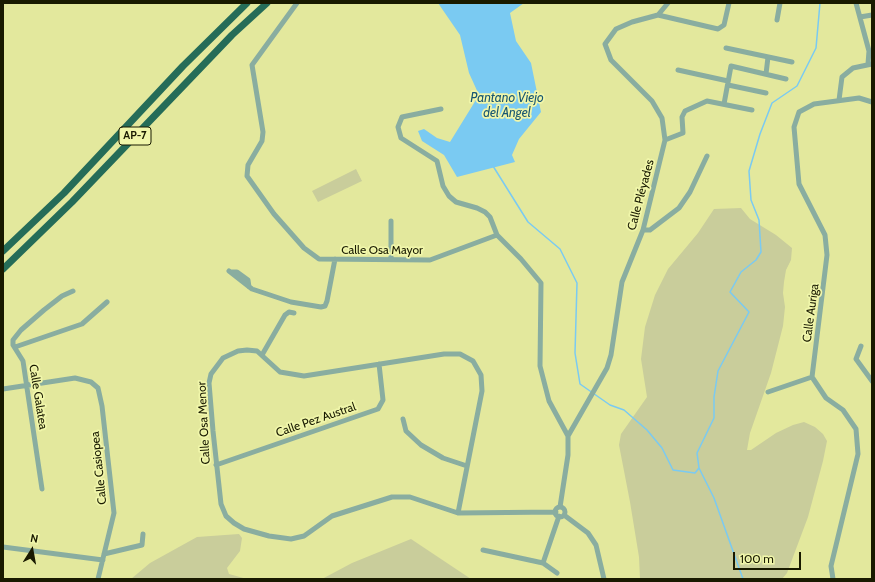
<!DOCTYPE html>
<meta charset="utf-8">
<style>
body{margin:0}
#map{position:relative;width:875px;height:582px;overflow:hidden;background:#e3e89d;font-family:Cabin,sans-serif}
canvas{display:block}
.frame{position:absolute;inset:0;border:4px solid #191a00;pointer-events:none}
.north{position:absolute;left:12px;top:530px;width:40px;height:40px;-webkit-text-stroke:3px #f0f6aa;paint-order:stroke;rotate:11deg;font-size:11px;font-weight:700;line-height:16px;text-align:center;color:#191a00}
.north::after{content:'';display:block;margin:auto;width:14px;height:18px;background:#191a00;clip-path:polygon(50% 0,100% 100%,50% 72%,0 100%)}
.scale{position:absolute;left:733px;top:552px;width:68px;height:18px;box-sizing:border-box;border:2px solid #191a00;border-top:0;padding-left:5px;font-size:12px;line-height:14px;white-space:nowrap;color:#191a00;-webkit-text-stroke:3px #f0f6aa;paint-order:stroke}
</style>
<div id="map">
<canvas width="875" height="582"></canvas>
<div class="frame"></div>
<div class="north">N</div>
<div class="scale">100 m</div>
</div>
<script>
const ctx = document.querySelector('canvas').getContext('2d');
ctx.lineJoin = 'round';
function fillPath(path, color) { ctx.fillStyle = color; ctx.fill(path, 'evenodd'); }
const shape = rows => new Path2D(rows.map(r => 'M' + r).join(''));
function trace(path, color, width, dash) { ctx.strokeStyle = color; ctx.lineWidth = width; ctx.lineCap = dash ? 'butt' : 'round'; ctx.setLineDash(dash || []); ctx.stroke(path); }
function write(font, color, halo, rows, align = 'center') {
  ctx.font = font + ' Cabin,sans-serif'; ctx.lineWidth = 3.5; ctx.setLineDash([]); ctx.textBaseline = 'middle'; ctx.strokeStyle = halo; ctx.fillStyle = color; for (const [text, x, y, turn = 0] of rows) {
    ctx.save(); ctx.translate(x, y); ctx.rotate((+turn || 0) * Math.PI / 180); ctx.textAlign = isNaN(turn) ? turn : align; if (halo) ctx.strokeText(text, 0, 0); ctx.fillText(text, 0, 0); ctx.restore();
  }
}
fillPath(shape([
 [356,169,362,181,318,202,312,191],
 [741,208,750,219,776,235,792,248,791,260,786,270,784,282,783,293,785,307,783,326,771,373,750,433,747,450,751,450,776,433,793,425,804,422,815,427,823,434,827,441,823,461,808,517,787,573,782,579,640,579,639,557,630,502,619,445,621,434,647,397,641,359,645,327,655,295,668,269,698,233,714,209],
 [239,534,242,538,240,551,227,568,229,574,247,579,131,579,150,563,197,537],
 [411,539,471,579,322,579,352,563]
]), '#c9cd9b');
fillPath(shape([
 [438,3,524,3,510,13,516,41,531,63,541,112,519,139,512,155,515,162,457,177,444,155,422,141,418,131,424,129,437,138,450,142,479,95,469,73,460,35]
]), '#7acaf2');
trace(shape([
 [493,166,528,222,560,249,577,283,575,353,580,384,610,405,624,410,647,430,662,448,673,470,695,473,699,468],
 [743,579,714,498,699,468,697,453,714,418,714,397,718,371,749,312,730,292,741,272,756,260,761,252,759,220,751,200,749,171,760,134,772,103,797,86,816,48,820,3]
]), '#7acaf2', 1.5);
trace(shape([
 [297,3,252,65,263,132,262,141,248,165,247,176,274,214,304,248,319,259,430,260,497,235,521,259,541,283,540,366,549,401,568,436,568,455,560,507],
 [856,3,869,51,868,64],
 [658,15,718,29,724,25,729,3],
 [860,17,872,15],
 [777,20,780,3],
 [726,48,792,62],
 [678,70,728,81],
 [766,74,768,57],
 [728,85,766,93],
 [839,100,842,77,853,68,872,64],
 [724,104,731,66,786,79],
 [441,109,402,117,398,127,401,138,437,161,443,186,449,196,456,202,477,208,485,212,490,217,497,235],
 [665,140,683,133,682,117,685,111,707,101,752,110],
 [391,221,391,259],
 [643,230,650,230,679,208,690,192,707,156],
 [229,271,252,289,291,302,321,307,325,306,327,301,335,259],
 [231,272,237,272,248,280,249,287],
 [861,346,856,359,872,381],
 [15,347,82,324,107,302],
 [262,355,285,315,289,312,294,313],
 [3,389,75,378,91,382,98,388,102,406,114,513,98,579],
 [768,392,812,377],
 [403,419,406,431,421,445,443,458,467,466],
 [568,436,607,368,611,355,622,282,643,230,665,140,662,118,652,101,611,60,605,44,616,29,632,22,658,15,668,3],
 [216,465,378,409,383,400,379,364],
 [42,489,23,361,13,345,13,340,21,330,44,310,62,296,73,291],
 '555 512a5 5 0 1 1 10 0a5 5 0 1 1-10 0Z',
 [458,513,482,391,481,375,473,361,460,354,444,354,304,376,280,372,257,351,247,350,238,351,223,358,211,374,209,383,213,431,221,504,226,516,234,523,244,529,269,536,291,539,304,536,332,516,392,497,410,497,458,513,556,512],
 [564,515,588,533,596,545,604,579],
 [3,547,103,560],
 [483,550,543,563,557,573],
 [104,554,142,545,143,534],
 [543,563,559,516],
 [833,579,831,566,858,454,856,429,843,410,826,398,812,377,827,255,825,235,799,184,794,127,799,112,814,104,859,98,872,102]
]), '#89ada0', 5);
trace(shape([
 [3,251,64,193,183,66,247,3],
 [3,269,72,202,232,35,267,3]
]), '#256c58', 7);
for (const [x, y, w] of [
 [135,136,32]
]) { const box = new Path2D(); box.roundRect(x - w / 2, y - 9, w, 18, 3); ctx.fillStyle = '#f0f6aa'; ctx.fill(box); trace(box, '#191a00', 1); }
write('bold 11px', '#191a00', null, [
 ["AP-7",135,136]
]);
write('12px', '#191a00', '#f0f6aa', [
 ["Calle Pléyades",641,195,-75],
 ["Calle Osa Mayor",382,250],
 ["Calle Auriga",811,313,-82],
 ["Calle Galatea",38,397,81],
 ["Calle Pez Austral",316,420,-19],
 ["Calle Osa Menor",204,423,-93],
 ["Calle Casiopea",99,468,-96]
]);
write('italic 13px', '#175672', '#f0f6aa', [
 ["Pantano Viejo",507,98],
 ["del Angel",507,113]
]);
</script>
